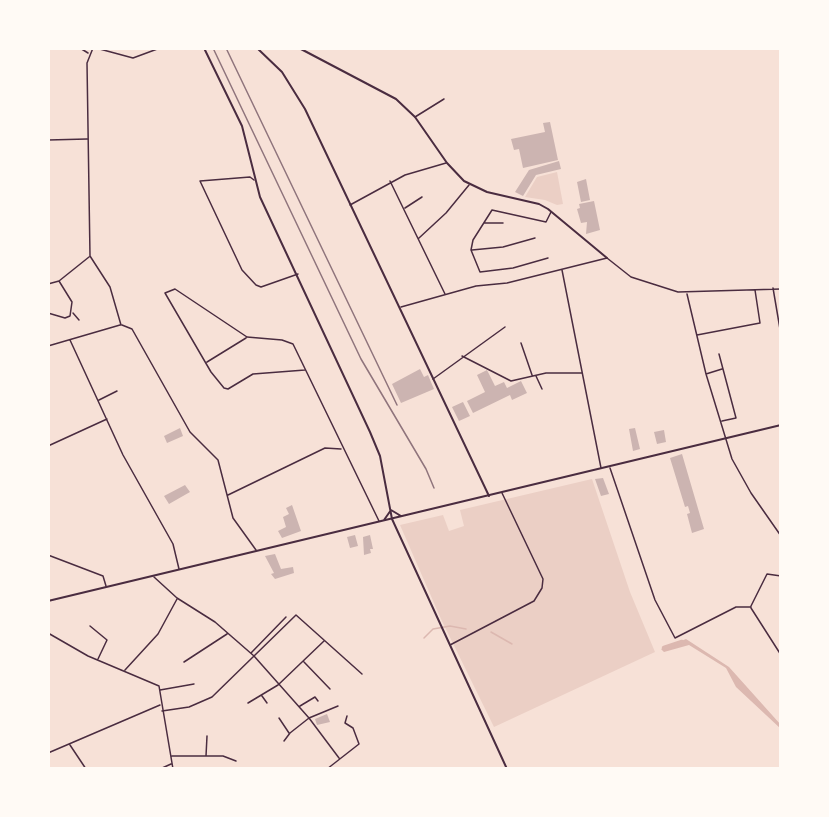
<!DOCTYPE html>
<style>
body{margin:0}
#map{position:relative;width:829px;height:817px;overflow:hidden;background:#f7e1d7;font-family:"DejaVu Sans",sans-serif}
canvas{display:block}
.frame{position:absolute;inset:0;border:50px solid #fffaf5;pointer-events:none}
</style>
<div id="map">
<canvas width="829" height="817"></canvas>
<div class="frame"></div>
</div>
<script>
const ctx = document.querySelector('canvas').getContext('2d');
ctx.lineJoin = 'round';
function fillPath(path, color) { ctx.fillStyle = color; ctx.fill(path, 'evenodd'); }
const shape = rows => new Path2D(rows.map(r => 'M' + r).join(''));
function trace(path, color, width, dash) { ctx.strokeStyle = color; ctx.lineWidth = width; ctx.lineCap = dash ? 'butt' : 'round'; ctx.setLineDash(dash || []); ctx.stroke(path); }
fillPath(shape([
 [557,172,563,204,557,205,545,200,525,197,537,177],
 [592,479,630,592,655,652,494,727,441,619,400,525,443,515,449,531,464,526,460,510]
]), '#ebcfc5');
fillPath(shape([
 [686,639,729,667,781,725,781,729,736,687,726,668,689,645,664,652,661,649]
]), '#dcb8b0');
trace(shape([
 [491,632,512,644],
 [424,638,433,629,450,626,466,629]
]), '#dcb8b0', 1.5);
trace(shape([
 [664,648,682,642]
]), '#dcb8b0', 4.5);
fillPath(shape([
 [550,122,558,160,523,168,519,149,514,150,511,139,545,132,543,123],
 [559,161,561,169,536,175,523,196,515,192,529,170],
 [586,179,590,200,581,202,577,182],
 [594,201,600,230,586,234,587,222,581,223,577,209,580,208,579,204],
 [420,369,424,377,428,375,434,389,401,403,392,384],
 [487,370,495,386,504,382,507,388,521,381,527,393,512,400,510,395,473,413,467,401,485,392,477,375],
 [463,402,470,416,459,421,452,407],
 [180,428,183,436,167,443,164,436],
 [635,428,640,449,633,451,629,429],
 [664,430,666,442,657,444,654,432],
 [682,454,704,529,692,533,687,514,690,513,688,506,685,507,670,458],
 [603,478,609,494,601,496,595,479],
 [185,485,190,492,169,504,164,496],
 [292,505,301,531,282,538,278,531,286,527,283,517,289,514,286,508],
 [355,535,358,546,350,548,347,537],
 [370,535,373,549,370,549,371,553,364,555,363,537],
 [275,554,281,569,293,567,294,573,275,579,271,574,274,573,265,556],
 [327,714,330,722,317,725,315,719]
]), '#ccb4b1');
trace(shape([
 [80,48,88,53],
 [93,48,87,63,90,256,110,287,121,325],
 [96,48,133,58,160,48],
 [415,117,444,99],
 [48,140,87,139],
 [254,180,250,177,200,181,242,270,256,285,261,287,298,274],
 [390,181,445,294],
 [350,205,405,175,446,163],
 [405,208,422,197],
 [484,223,503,223],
 [419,238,446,213,469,185],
 [472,250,503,247,535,238],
 [548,258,513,268,480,272,471,250,473,240,492,210,546,222,551,212],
 [562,270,601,468],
 [48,284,59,281],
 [773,288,781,335],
 [687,294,706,374,732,459,751,493,781,536],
 [401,307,476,286,507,283,607,258,631,277,678,292,781,289],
 [48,313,65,318,70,316,72,302,59,281,89,257],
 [73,313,79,320],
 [122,325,132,329,190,432,218,460,233,518,256,550],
 [697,335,760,323,755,290],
 [70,340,123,455,173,544,179,569],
 [521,343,532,375],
 [48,346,120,325],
 [719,354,736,418,722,421],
 [462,356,511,381,546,373,582,373],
 [207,362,246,338],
 [305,370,253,374,228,389,224,388,211,372,165,293,175,289,247,337,282,340,293,344,379,521],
 [706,374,722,369],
 [536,376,542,389],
 [433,379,505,327],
 [99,400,117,391],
 [48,446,107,419],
 [610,468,655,600,675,638,736,607,751,607],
 [228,495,325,448,341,449],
 [48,555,103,576,106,586],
 [154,577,177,598,215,622,254,656,309,718,339,758],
 [751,606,767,574,781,576],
 [751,608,781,655],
 [90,626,107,640,98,659],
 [48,633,88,656,159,686,173,769],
 [450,645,534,601,542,588,543,579,502,493],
 [251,653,286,617],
 [184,662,227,634],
 [304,662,330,689],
 [125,670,158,634,177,599],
 [160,690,194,684],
 [262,696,267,703],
 [248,703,278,685,324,641],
 [300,706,315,697,318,701],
 [162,711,189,707,212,697,296,615,362,674],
 [279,718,289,733],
 [284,741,290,733,309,718,338,706],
 [70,745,86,769],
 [48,753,160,705],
 [172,756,223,756,236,761],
 [206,756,207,736],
 [160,769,171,764],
 [327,769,359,744,353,728,345,723,347,716]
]), '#4a2c40', 1.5);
trace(shape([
 [257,48,282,72,305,109,489,496],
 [299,48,396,99,415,117,447,163,464,181,487,192,539,204,548,209,607,258],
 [392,519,507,769]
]), '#4a2c40', 2);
trace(shape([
 [204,48,242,126,260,197,370,432,380,456,392,519],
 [391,510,401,516],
 [384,520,391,510],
 [48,601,781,425]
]), '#4a2c40', 2);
trace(shape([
 [213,48,361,359,426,469,434,488],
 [226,48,397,405]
]), '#8f747c', 1.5);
</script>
